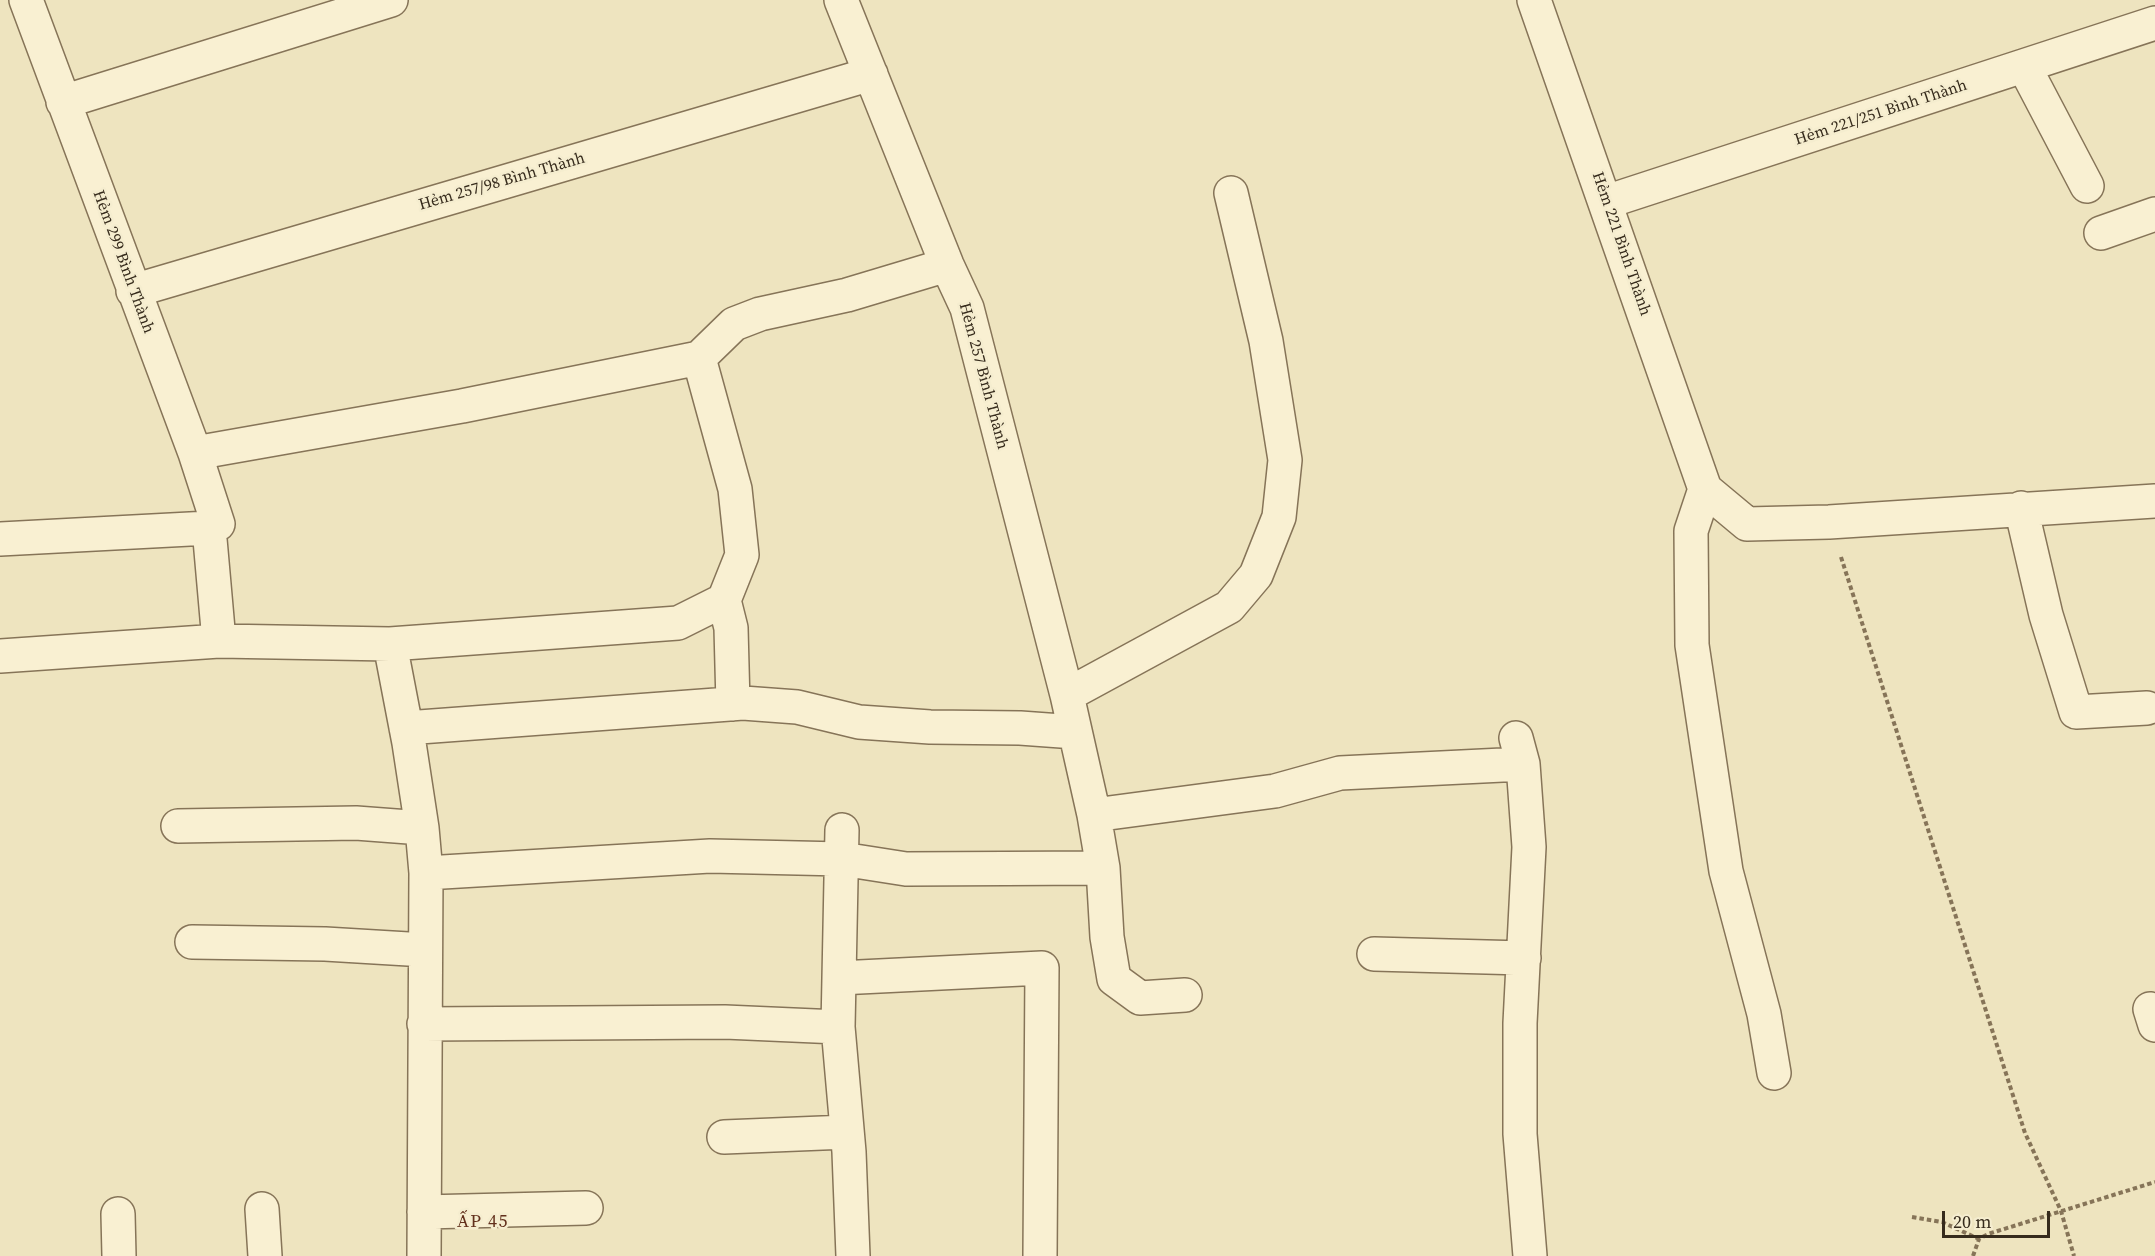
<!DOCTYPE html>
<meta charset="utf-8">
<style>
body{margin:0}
#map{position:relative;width:2155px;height:1256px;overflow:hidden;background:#eee4bf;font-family:"Source Serif 4",serif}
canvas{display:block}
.scale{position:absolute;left:1942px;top:1211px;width:108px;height:27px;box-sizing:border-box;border:3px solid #362b1c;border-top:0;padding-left:8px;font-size:18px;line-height:21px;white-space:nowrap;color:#362b1c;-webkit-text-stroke:4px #f5edcf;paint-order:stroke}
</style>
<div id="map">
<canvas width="2155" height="1256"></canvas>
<div class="scale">20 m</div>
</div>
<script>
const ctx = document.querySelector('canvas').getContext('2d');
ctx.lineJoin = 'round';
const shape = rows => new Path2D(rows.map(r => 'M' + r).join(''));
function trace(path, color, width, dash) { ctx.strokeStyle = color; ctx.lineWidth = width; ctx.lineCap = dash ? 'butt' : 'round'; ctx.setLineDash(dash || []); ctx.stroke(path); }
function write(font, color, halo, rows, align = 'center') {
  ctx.font = font + ' "Source Serif 4",serif'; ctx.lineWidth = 5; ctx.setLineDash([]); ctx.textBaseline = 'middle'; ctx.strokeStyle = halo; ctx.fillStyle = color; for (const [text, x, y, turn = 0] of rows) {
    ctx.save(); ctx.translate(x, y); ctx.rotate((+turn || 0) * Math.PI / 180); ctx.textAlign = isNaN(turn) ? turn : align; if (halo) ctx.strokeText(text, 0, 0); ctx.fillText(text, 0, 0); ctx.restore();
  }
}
const minor = shape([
 [841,0,947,265,967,308,1067,695,1094,815,1103,868,1107,937,1114,979,1140,998,1185,995],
 [1534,0,1705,489],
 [2024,66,2087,186],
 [63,102,391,0],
 [1606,202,2155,23],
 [2101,233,2155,214],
 [133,291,871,74],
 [195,453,462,406,699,358,734,324,760,314,847,295,947,265],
 [1705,489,1691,531,1692,645,1726,871,1764,1014,1774,1073],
 [1705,489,1747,524,1829,522,2155,501],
 [2021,508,2046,615,2076,712,2147,708],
 [209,528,219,641,390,644,409,743,422,828,426,873,424,1256],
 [0,539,209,528,218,524,195,453,26,0],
 [724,600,731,628,733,704],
 [390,644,678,623,724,600,742,555,735,489,699,358],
 [0,656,219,641],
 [1067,695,1229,607,1256,575,1279,517,1285,460,1266,341,1231,193],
 [406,728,743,703,797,707,859,722,930,727,1020,728,1075,732],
 [1516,738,1523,764,1529,847,1520,1023,1520,1134,1530,1256],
 [1094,815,1275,791,1340,773,1523,764],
 [178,826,356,823,422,828],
 [842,830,838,1027,849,1152,853,1256],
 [426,873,710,856,842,859,906,869,1103,868],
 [192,942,325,944,425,950],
 [1374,954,1524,958],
 [839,978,1042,968,1040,1256],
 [2150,1009,2155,1025],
 [424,1024,725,1022,838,1027],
 [724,1137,847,1132],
 [262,1209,265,1256],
 [424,1212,586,1208],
 [118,1214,119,1256]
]);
trace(minor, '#867458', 36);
trace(shape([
 [1841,557,2025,1133,2061,1211,2074,1256],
 [1912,1217,1942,1222,1979,1239],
 [1973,1256,1979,1239,1988,1234,2155,1182]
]), '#867458', 4, [4.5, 3]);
trace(minor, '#f9f0d2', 33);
write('16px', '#362b1c', '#f5edcf', [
 ["Hẻm 221/251 Bình Thành",1881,113,-18],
 ["Hẻm 257/98 Bình Thành",502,182,-16],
 ["Hẻm 221 Bình Thành",1621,244,71],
 ["Hẻm 299 Bình Thành",123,262,70],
 ["Hẻm 257 Bình Thành",983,376,75]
]);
ctx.letterSpacing = '1.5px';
write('18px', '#62301c', '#f5edcf', [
 ["ẤP 45",483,1222]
]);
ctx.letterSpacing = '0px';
</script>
